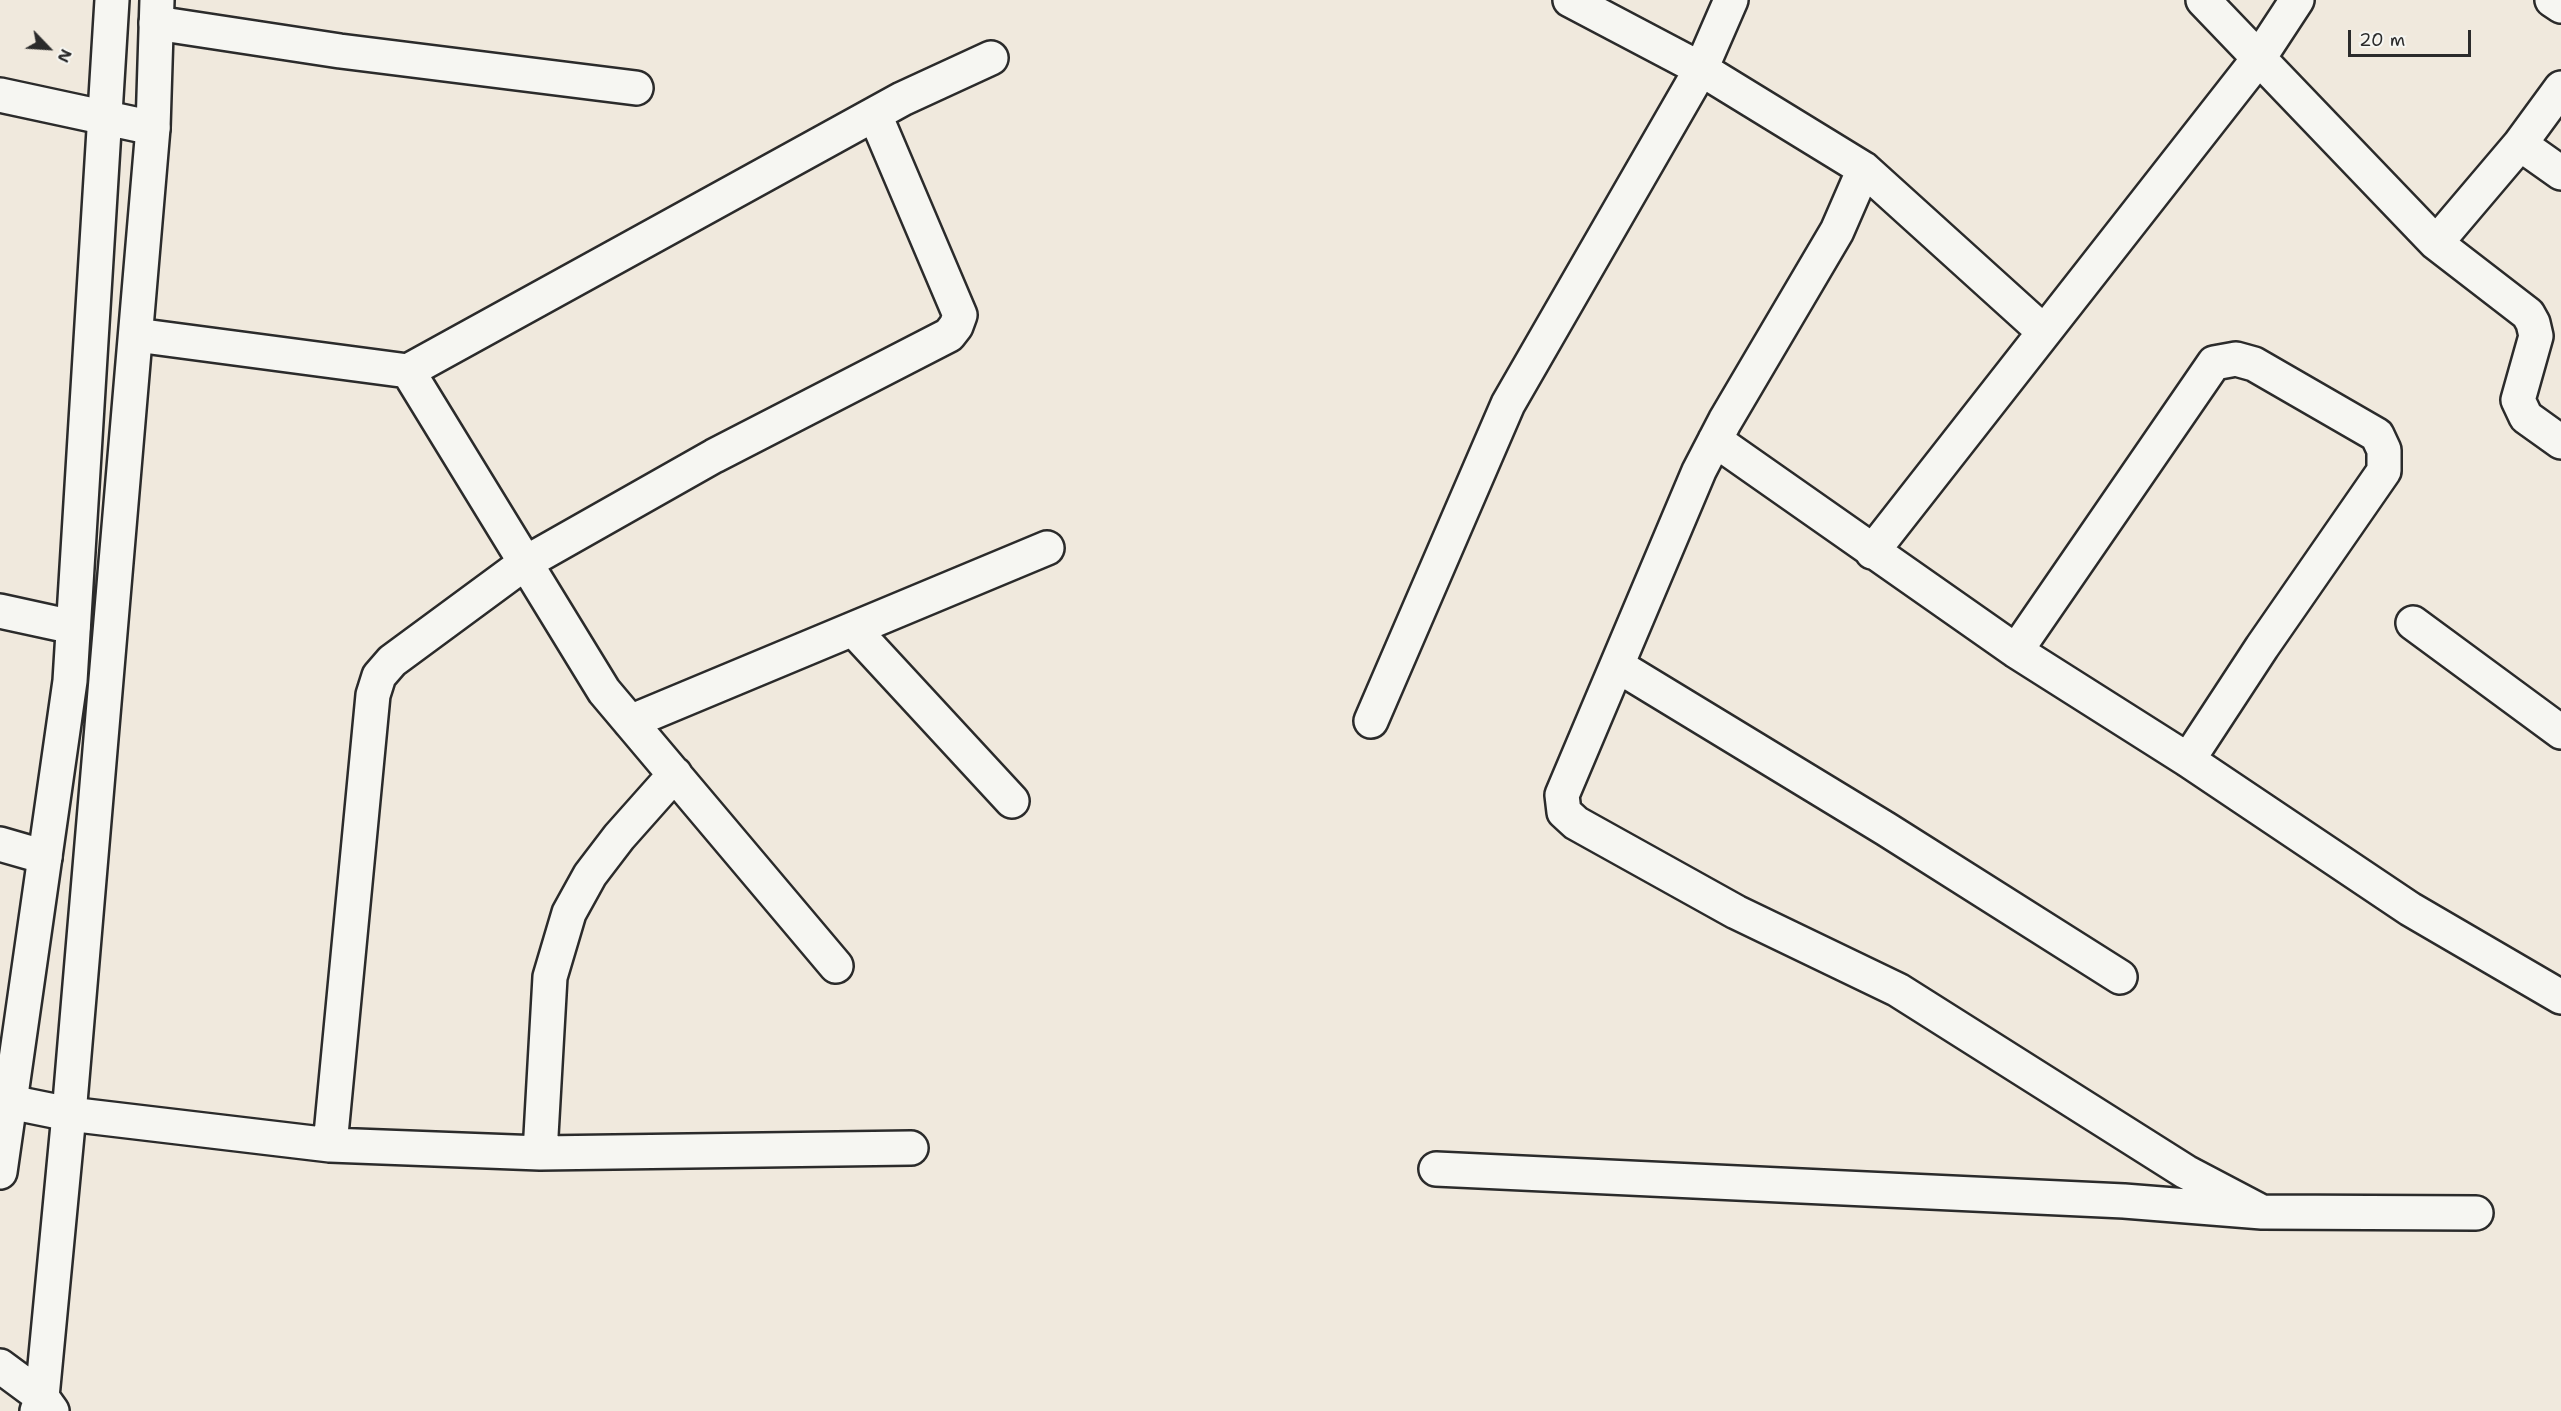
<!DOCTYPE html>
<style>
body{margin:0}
#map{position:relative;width:2561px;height:1411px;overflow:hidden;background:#f0e9dd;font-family:"Shantell Sans",sans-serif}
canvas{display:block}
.north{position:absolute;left:18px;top:18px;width:60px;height:60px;-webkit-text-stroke:4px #f6f6f2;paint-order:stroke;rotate:115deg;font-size:16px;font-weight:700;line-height:24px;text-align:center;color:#2b2b2b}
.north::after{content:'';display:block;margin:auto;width:21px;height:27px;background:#2b2b2b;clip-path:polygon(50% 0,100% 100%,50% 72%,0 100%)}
.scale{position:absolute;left:2348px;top:30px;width:123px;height:27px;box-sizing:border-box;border:3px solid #2b2b2b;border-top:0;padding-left:8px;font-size:18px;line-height:21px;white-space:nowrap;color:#2b2b2b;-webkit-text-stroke:4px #f6f6f2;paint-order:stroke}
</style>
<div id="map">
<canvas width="2561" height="1411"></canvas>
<div class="north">N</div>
<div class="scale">20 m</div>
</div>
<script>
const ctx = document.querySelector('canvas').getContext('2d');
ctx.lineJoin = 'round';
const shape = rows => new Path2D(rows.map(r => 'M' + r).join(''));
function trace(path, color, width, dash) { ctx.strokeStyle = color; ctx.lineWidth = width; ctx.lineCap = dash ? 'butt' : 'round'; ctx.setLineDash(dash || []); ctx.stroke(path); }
const street = shape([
 [1570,0,1701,69,1864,169,2043,331],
 [2203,0,2436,243,2528,314,2533,323,2536,336,2518,400,2526,417,2561,442],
 [2552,0,2561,6],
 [156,23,340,51,636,88],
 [0,95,153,128],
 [2520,144,2561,173],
 [1864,169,1837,231,1725,421,1699,471,1562,795,1564,812,1576,823,1736,912,1898,990,2186,1172,2262,1212],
 [2436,243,2520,144,2561,88],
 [136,335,408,371,902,99,991,58],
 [408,371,604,691,836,966],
 [1715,440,2016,651,2188,760,2410,909,2561,997],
 [1872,552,2259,58,2297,0],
 [0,611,73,627],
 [2413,623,2561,732],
 [853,629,1012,801],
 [2016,651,2214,363,2236,359,2254,364,2377,435,2384,450,2384,471,2262,647,2188,760],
 [1618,666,1886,829,2120,977],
 [1371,721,1508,404,1701,69,1731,0],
 [630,722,1047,548],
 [0,844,45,857],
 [10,1102,69,1114,330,1145,540,1153,911,1148],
 [330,1145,373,695,379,676,392,661,525,563,714,456,949,335,956,326,960,315,875,115],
 [540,1153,550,977,569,913,590,875,619,837,675,774],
 [1436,1169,2124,1201,2262,1212,2476,1213]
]);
const secondary = shape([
 [0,1172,70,681,112,0],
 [0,1366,42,1397,52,1411],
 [37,1411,42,1397,69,1114,153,128,157,0]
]);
trace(street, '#2b2b2b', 38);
trace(secondary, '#2b2b2b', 38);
trace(street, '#f6f6f2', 33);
trace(secondary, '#f6f6f2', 33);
</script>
